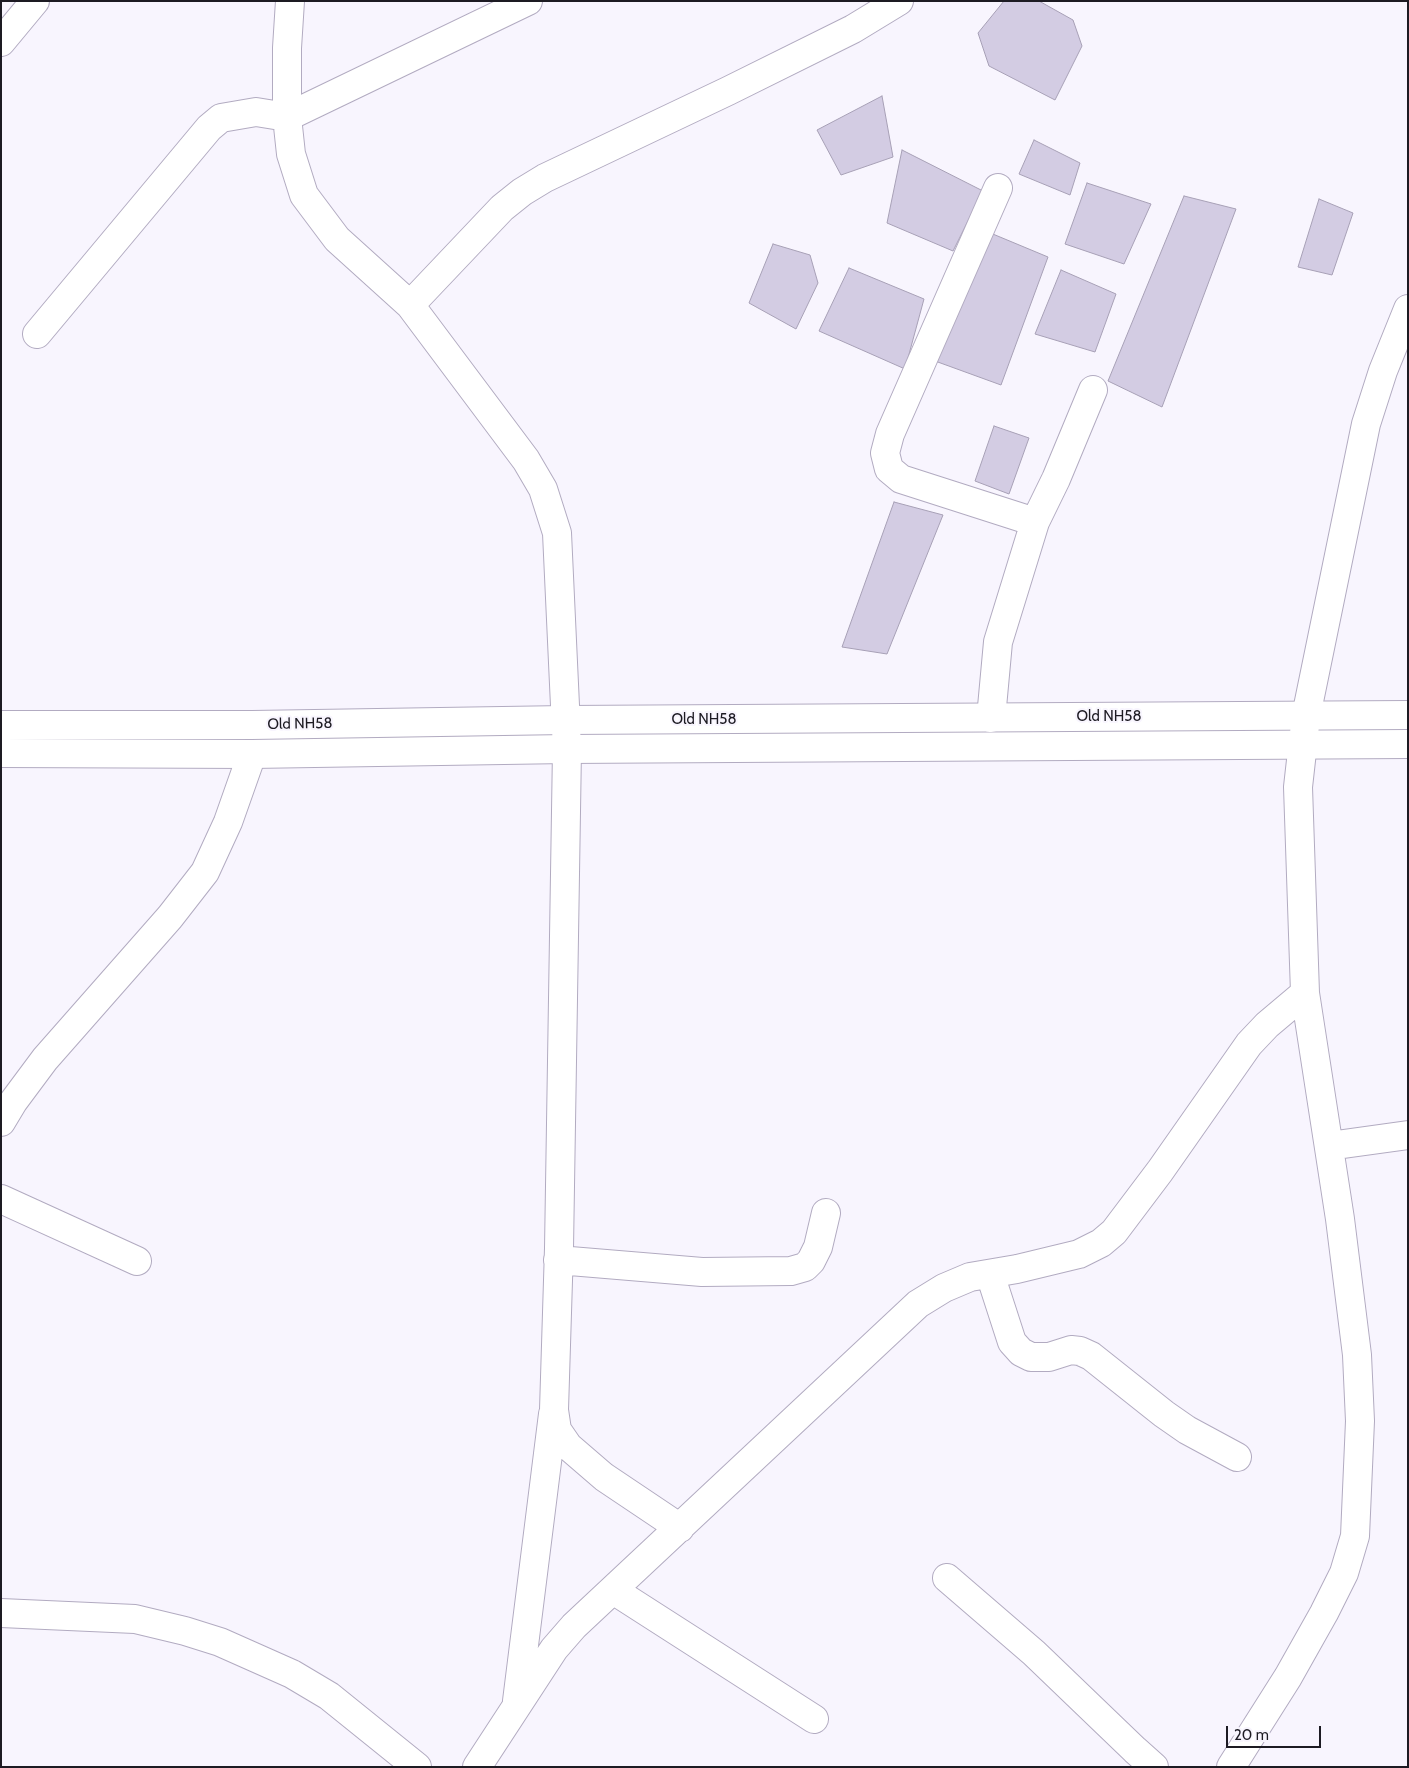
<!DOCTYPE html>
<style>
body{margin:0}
#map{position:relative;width:1409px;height:1768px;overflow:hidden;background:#f8f5fe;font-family:Cabin,sans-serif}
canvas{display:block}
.frame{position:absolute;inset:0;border:2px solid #1d1b23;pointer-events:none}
.scale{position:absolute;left:1226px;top:1726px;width:95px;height:22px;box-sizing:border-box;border:2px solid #1d1b23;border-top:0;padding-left:6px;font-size:15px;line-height:18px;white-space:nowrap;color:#1d1b23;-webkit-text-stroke:4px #f8f5fe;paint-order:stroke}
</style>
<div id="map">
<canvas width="1409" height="1768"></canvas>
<div class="frame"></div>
<div class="scale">20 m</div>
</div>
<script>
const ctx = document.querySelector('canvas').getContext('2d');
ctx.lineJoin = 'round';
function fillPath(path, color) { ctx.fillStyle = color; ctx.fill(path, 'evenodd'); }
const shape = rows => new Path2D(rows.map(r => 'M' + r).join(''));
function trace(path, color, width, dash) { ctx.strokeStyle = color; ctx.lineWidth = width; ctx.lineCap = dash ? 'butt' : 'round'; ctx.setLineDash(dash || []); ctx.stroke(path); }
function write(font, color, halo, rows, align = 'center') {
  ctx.font = font + ' Cabin,sans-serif'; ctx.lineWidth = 4; ctx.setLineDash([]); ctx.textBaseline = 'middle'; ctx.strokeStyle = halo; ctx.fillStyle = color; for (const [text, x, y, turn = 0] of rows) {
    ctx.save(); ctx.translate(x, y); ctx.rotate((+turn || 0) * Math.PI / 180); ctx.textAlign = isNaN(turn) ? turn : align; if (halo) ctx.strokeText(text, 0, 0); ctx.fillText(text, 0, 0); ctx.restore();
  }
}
const building = shape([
 [1004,1,1039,1,1073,20,1082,46,1055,100,989,66,978,33,1004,1],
 [882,96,893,157,841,175,817,130,882,96],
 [1034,140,1080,163,1070,195,1019,174,1034,140],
 [902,150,983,191,953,251,887,223,902,150],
 [1087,183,1151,204,1124,264,1065,244,1087,183],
 [1184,196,1236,209,1162,407,1108,381,1184,196],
 [1319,199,1353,213,1332,275,1298,267,1319,199],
 [988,232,1048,257,1001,385,935,361,988,232],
 [773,244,810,255,818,283,796,329,749,303,773,244],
 [849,268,924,299,905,369,819,331,849,268],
 [1061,270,1116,294,1095,352,1035,334,1061,270],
 [994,426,1029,438,1009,494,975,481,994,426],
 [894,502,943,515,887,654,842,647,894,502]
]);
fillPath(building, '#d3cce3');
trace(building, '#a7a0b6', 1);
const street = shape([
 [290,1,287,48,287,117,291,154,304,195,337,239,410,305,526,460,543,489,557,533,567,749,559,1248,554,1410,557,1430,568,1446,604,1477,680,1528],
 [1,42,35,1],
 [998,188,890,434,885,453,889,469,901,479,1035,522],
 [410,305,502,208,522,192,545,178,728,91,853,29,899,1],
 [37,334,209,128,221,118,256,112,287,117,528,1],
 [991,718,998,642,1035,522,1056,479,1093,390],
 [1,1122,13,1102,45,1059,170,917,205,872,228,822,252,754],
 [1329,1146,1408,1135],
 [1,1199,137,1261],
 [558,1260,702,1272,791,1271,805,1267,811,1261,818,1247,826,1213],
 [990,1274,1012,1342,1021,1352,1031,1357,1049,1357,1071,1350,1080,1351,1091,1356,1164,1414,1187,1430,1237,1457],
 [947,1578,1034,1653,1135,1750,1154,1767],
 [613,1590,814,1719],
 [1,1613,135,1619,185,1631,220,1642,292,1674,329,1696,417,1767],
 [517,1701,553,1414],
 [477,1767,554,1649,574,1626,918,1304,944,1288,970,1277,1017,1269,1079,1254,1101,1243,1114,1232,1160,1171,1249,1044,1267,1025,1305,993],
 [1231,1767,1288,1677,1324,1613,1344,1573,1355,1536,1360,1421,1357,1355,1340,1219,1305,993,1298,787,1306,716,1366,424,1383,371,1408,309]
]);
const primary = shape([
 [1,725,252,725,565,720,1408,715],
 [1,753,252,754,567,749,1408,744]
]);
trace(street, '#b2abc1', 30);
trace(primary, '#b2abc1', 30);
trace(street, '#fff', 28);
trace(primary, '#fff', 28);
write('15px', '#1d1b23', '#f8f5fe', [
 ["Old NH58",1109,717],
 ["Old NH58",704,720],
 ["Old NH58",300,724,-1]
]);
</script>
